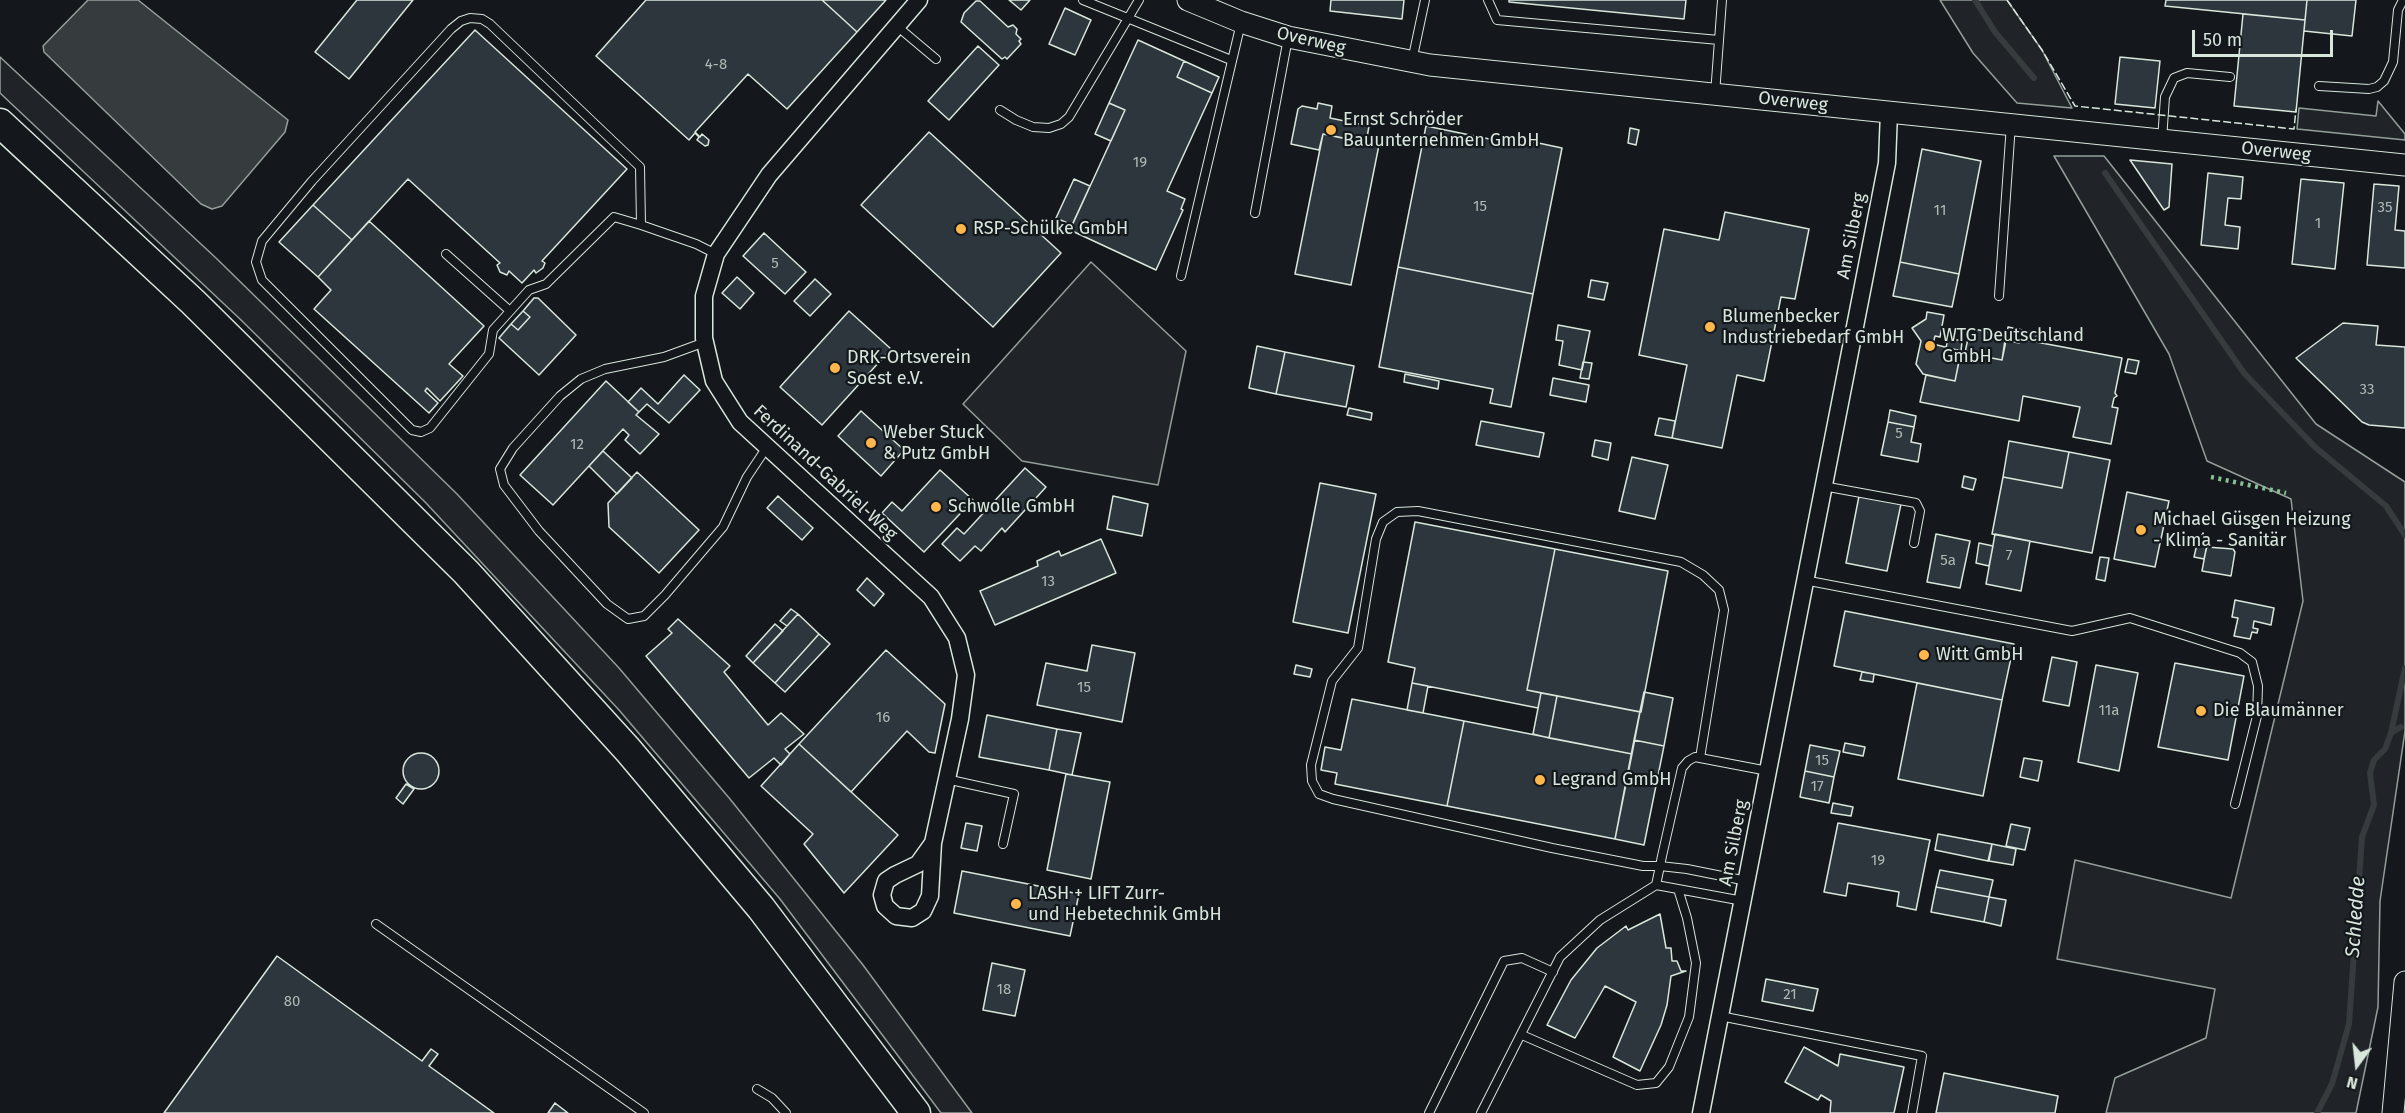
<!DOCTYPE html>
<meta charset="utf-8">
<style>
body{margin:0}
#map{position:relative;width:2405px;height:1113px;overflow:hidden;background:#14181c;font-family:"Fira Sans",sans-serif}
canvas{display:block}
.north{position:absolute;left:2327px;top:1035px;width:60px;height:60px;-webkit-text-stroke:4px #14181c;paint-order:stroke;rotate:195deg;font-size:16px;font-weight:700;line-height:24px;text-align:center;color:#d8e6dc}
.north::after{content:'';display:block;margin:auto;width:21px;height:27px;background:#d8e6dc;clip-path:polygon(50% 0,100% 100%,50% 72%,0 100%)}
.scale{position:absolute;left:2192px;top:30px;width:141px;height:27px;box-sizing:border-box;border:3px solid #d8e6dc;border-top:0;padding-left:8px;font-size:18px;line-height:21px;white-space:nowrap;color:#d8e6dc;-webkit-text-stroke:4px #14181c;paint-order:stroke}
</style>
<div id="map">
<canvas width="2405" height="1113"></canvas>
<div class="north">N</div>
<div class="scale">50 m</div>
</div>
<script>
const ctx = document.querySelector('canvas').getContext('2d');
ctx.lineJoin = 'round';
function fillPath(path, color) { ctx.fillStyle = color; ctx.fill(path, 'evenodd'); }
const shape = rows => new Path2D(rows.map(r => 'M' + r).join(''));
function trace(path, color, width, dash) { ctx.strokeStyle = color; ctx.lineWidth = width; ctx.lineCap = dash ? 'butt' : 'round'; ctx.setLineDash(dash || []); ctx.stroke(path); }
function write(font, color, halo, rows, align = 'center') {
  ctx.font = font + ' "Fira Sans",sans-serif'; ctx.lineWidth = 4.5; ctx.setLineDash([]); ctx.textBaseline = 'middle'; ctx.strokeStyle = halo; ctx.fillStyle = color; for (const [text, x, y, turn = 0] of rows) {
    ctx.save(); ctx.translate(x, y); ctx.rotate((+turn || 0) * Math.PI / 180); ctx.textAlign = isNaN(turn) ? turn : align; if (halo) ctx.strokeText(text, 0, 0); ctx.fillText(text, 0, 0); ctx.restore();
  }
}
const green = shape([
 [1940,0,2007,0,2042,50,2072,108,2017,103,1973,53,1940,0],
 [0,57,216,258,457,494,619,668,730,799,863,965,972,1113,941,1113,780,899,619,710,426,503,240,319,0,93,0,57],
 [2378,101,2405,134,2405,140,2297,129,2299,108,2376,116,2378,101],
 [2054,156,2104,156,2316,424,2405,482,2405,731,2380,901,2378,1007,2356,1113,2106,1113,2115,1078,2206,1038,2215,989,2057,959,2075,860,2231,898,2303,601,2291,499,2207,461,2169,354,2054,156],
 [1091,262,1186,351,1158,485,1022,461,963,404,1091,262]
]);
fillPath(green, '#202428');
trace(green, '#939e99', 1.5);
const water = shape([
 [88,0,138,0,288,120,285,132,222,206,212,209,201,204,44,52,43,46,88,0]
]);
fillPath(water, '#363b3e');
trace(water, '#939e99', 1.5);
trace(shape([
 [1975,0,1995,32,2034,78],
 [2105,173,2244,373,2315,447,2386,506,2405,535],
 [2391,733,2405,668],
 [2317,1113,2332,1084,2349,1024,2362,837,2374,805,2370,773,2374,760,2385,749,2391,733,2401,727]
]), '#363b3e', 6);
const building = shape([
 [357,0,413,0,349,79,315,52,357,0],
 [646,0,822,0,857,32,787,109,748,74,695,132,700,137,702,134,709,140,708,145,705,146,697,140,699,137,695,133,689,140,596,56,646,0],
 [822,0,886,0,857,32,822,0],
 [1009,0,1030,0,1021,10,1009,0],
 [1331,0,1404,0,1402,19,1330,11,1331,0],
 [1509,0,1686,0,1684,19,1509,2,1509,0],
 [2166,0,2307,0,2305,20,2165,6,2166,0],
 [2307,0,2356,0,2352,36,2304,31,2307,0],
 [976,1,980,1,1008,27,1013,25,1017,29,1016,34,1021,39,1019,41,1021,44,1007,59,1005,57,1002,59,961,22,964,13,976,1],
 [1065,8,1091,20,1075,55,1049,44,1065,8],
 [2243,14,2305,20,2296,112,2234,106,2243,14],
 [475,30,627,169,542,261,545,263,543,268,536,273,534,270,522,283,509,271,507,275,500,272,497,265,500,263,408,179,352,240,313,205,475,30],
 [1138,40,1184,61,1177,77,1212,93,1167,191,1185,199,1181,209,1183,210,1156,270,1070,230,1125,110,1109,103,1138,40],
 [978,46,999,65,949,120,928,101,978,46],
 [2120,57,2160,61,2155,108,2115,104,2120,57],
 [1184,61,1219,77,1212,93,1177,77,1184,61],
 [1109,103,1125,110,1111,141,1095,134,1109,103],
 [1318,103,1332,106,1330,118,1369,126,1366,143,1323,134,1319,150,1291,144,1298,109,1302,106,1317,109,1318,103],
 [1426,126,1509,143,1510,137,1562,148,1533,294,1398,267,1426,126],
 [1630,128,1639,130,1636,145,1628,143,1630,128],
 [929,132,1061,253,993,327,861,205,929,132],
 [1323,134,1379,145,1351,285,1295,274,1323,134],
 [1922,149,1981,161,1959,274,1900,262,1922,149],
 [2130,160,2172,164,2169,207,2164,210,2130,160],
 [2208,173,2243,177,2241,199,2228,198,2225,225,2240,227,2238,249,2201,245,2208,173],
 [1074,179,1090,186,1072,225,1056,218,1074,179],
 [2301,179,2344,183,2335,269,2292,264,2301,179],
 [2374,184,2399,186,2395,230,2405,231,2405,268,2367,265,2374,184],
 [313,205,352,240,318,277,279,242,313,205],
 [1725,212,1809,229,1795,299,1781,297,1764,381,1737,375,1722,448,1672,438,1687,365,1639,355,1664,229,1719,240,1725,212],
 [369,221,484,326,449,364,463,376,440,401,427,388,425,391,438,403,429,413,314,309,331,290,318,277,369,221],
 [764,233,806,272,785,294,743,256,764,233],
 [1900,262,1959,274,1952,307,1893,296,1900,262],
 [1398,267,1533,294,1511,407,1490,403,1493,389,1379,367,1398,267],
 [737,277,754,293,740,309,722,293,737,277],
 [815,279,831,294,810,316,794,301,815,279],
 [1591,280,1608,283,1604,300,1588,297,1591,280],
 [534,298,538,298,576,335,539,375,499,338,511,324,518,330,530,317,523,311,534,298],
 [523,311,530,317,518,330,511,324,523,311],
 [849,311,891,349,822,425,780,387,849,311],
 [1927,312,1944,315,1940,337,1935,336,1933,344,1961,351,1955,381,1923,374,1916,364,1921,341,1912,328,1926,319,1927,312],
 [2343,323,2378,326,2376,345,2405,347,2405,428,2369,425,2362,422,2296,358,2343,323],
 [1558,325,1590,331,1582,370,1559,365,1563,341,1556,340,1558,325],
 [2008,327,2037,333,2035,341,2020,339,2019,343,2006,340,2008,327],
 [1974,329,2007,336,2002,360,1965,353,1969,333,1974,329],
 [1948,338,1962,341,1961,351,1946,348,1948,338],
 [2020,339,2122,358,2115,393,2117,396,2114,398,2112,407,2118,408,2111,444,2073,437,2080,407,2023,396,2019,421,1920,402,1926,375,1955,381,1961,352,2002,360,2005,340,2019,343,2020,339],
 [1257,346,1285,352,1276,394,1249,388,1257,346],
 [1285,352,1354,366,1346,407,1276,394,1285,352],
 [2128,359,2139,361,2136,374,2125,372,2128,359],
 [1583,362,1592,363,1589,379,1580,378,1583,362],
 [1405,374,1439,381,1438,389,1404,382,1405,374],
 [684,375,700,390,669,423,647,404,639,412,628,402,641,388,658,404,684,375],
 [1553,378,1589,385,1586,402,1550,395,1553,378],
 [606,381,639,412,636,415,659,434,640,454,625,440,629,435,623,429,553,505,520,475,606,381],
 [1349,408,1372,413,1371,420,1347,415,1349,408],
 [1890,410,1916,416,1914,427,1888,422,1890,410],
 [861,411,904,450,881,476,838,436,861,411],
 [1659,418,1675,421,1672,438,1655,435,1659,418],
 [1481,421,1544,433,1539,457,1476,445,1481,421],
 [1888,422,1914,427,1911,442,1921,444,1918,462,1881,455,1888,422],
 [1595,440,1611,443,1608,460,1592,456,1595,440],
 [2009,441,2069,452,2062,488,2003,477,2009,441],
 [603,451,632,478,617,494,589,466,603,451],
 [2069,452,2110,460,2092,553,1992,534,2003,477,2062,488,2069,452],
 [1632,457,1668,465,1655,519,1619,511,1632,457],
 [1025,468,1046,487,1005,532,1002,528,981,551,975,546,960,561,942,544,957,528,964,534,1025,468],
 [940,470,973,500,924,552,882,513,892,502,902,511,940,470],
 [637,472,699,530,659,573,609,527,608,503,637,472],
 [1964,476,1976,479,1973,490,1962,487,1964,476],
 [1320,483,1376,494,1348,633,1293,622,1320,483],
 [2127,492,2169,501,2155,567,2114,559,2127,492],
 [778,496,813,528,802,540,767,508,778,496],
 [1113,496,1148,504,1142,536,1107,529,1113,496],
 [1859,496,1901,504,1887,571,1846,563,1859,496],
 [1415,522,1555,549,1527,690,1541,693,1538,708,1412,683,1415,668,1388,662,1415,522],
 [2203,533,2207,546,2204,559,2194,557,2197,544,2203,533],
 [1936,534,1970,541,1960,588,1927,582,1936,534],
 [1995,534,2030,541,2021,591,1986,584,1995,534],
 [1101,539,1116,573,995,625,980,591,1038,566,1037,561,1059,551,1061,556,1101,539],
 [1979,543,1993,546,1989,566,1976,563,1979,543],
 [2207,544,2207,547,2233,549,2235,552,2231,576,2202,571,2207,544],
 [1555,549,1668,571,1641,712,1527,690,1555,549],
 [2100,557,2109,558,2105,581,2096,579,2100,557],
 [867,578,884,594,874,606,857,590,867,578],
 [2235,600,2274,608,2271,625,2254,621,2253,628,2258,629,2257,633,2252,632,2250,639,2234,636,2238,618,2232,617,2235,600],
 [791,609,798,614,787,626,780,621,791,609],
 [1845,611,2014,644,2002,700,1834,666,1845,611],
 [798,614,819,634,775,683,753,663,798,614],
 [678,619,730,666,724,672,768,725,781,713,804,734,785,749,790,754,781,765,774,758,749,778,646,656,672,633,668,629,678,619],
 [775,624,783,631,753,663,746,656,775,624],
 [819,634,830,644,785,692,775,683,819,634],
 [1092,645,1135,653,1122,722,1037,705,1046,663,1087,671,1092,645],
 [886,650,945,704,935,753,929,752,907,731,851,792,799,744,886,650],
 [2052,657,2077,662,2069,706,2043,701,2052,657],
 [2175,663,2244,676,2228,760,2158,747,2175,663],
 [1296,665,1312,669,1310,677,1294,674,1296,665],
 [2096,665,2138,673,2119,771,2078,762,2096,665],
 [1862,672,1874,674,1873,682,1860,680,1862,672],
 [1412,683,1428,686,1423,713,1407,710,1412,683],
 [1917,683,2002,700,1983,796,1898,779,1917,683],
 [1644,692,1673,698,1664,746,1634,740,1644,692],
 [1541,693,1557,696,1549,738,1533,734,1541,693],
 [1557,696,1640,712,1632,754,1549,738,1557,696],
 [1352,699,1464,721,1447,806,1335,784,1337,773,1321,770,1325,747,1341,750,1352,699],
 [987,715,1057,729,1049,770,979,757,987,715],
 [1464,721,1632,754,1615,839,1447,806,1464,721],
 [1057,729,1081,733,1072,775,1049,770,1057,729],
 [1634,740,1664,746,1644,845,1615,839,1634,740],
 [1845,743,1865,747,1863,756,1843,752,1845,743],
 [799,744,898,835,844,893,804,844,813,834,761,786,799,744],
 [1810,745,1840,751,1834,777,1805,771,1810,745],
 '403 771a18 18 0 1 1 36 0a18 18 0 1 1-36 0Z',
 [2024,758,2042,761,2038,781,2020,777,2024,758],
 [1805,771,1834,777,1829,803,1800,797,1805,771],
 [1066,774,1110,782,1091,879,1047,870,1066,774],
 [406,784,414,789,403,804,396,798,406,784],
 [1833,803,1853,807,1851,816,1831,813,1833,803],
 [966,823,982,826,977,851,961,848,966,823],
 [1838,823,1930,840,1916,910,1897,906,1899,892,1848,883,1846,896,1824,892,1838,823],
 [2011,824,2030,828,2025,850,2006,846,2011,824],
 [1938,834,1992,844,1988,861,1935,850,1938,834],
 [1992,844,2016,849,2013,865,1989,861,1992,844],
 [1940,870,1993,880,1989,897,1936,887,1940,870],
 [962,871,1079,894,1070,936,954,913,962,871],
 [1936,887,1989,897,1984,922,1931,912,1936,887],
 [1989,897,2006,900,2001,926,1984,922,1989,897],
 [1660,914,1666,948,1671,948,1672,961,1677,961,1681,971,1686,971,1671,976,1667,1005,1661,1025,1640,1071,1613,1057,1636,1002,1605,986,1575,1038,1547,1025,1571,980,1597,948,1626,926,1628,930,1660,914],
 [277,956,422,1061,431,1049,438,1054,429,1066,494,1113,164,1113,277,956],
 [992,963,1025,970,1015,1016,983,1010,992,963],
 [1766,979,1818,989,1813,1011,1762,1001,1766,979],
 [1804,1047,1838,1066,1840,1054,1904,1067,1894,1113,1830,1113,1831,1101,1821,1095,1818,1100,1785,1082,1804,1047],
 [1944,1073,2058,1096,2055,1113,1936,1113,1944,1073],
 [555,1103,568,1113,548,1113,555,1103]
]);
fillPath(building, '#2c363c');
trace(building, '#d8e6dc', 1.5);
const service = shape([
 [1083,0,1231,60],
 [1488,0,1497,20,1719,40],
 [898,27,936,59],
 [1412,61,1425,0],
 [2319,86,2369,89,2377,87,2384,81,2393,62,2398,10,2403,0],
 [1715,94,1722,0],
 [1000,110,1016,120,1033,127,1049,128,1061,124,1069,117,1139,0],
 [2162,140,2165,97,2174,78,2187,73,2230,77],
 [1255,213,1288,38],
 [641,225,614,217,546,284,529,290,493,330,489,354,430,428,421,432,412,430,262,280,256,262,262,241,312,181,451,29,461,21,470,18,482,19,490,24,640,167,641,225,696,244,716,254],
 [446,254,510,311],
 [1181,276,1241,23],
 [1999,296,2011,124],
 [705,342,664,357,605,369,581,379,560,396,513,448,500,469,504,485,539,531,607,604,628,619,644,616,665,595,723,527,747,477,767,447],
 [1823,486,1916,503,1920,511,1914,543],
 [1804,580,2072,631,2130,618,2240,653,2252,662,2258,686,2257,716,2235,804],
 [1700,758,1768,771],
 [946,779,1014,794,1003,844],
 [1678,889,1743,901],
 [376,924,644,1113],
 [1720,1016,1922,1056,1912,1113],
 [1522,1035,1637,1085,1656,1083,1669,1067,1689,1017,1696,963,1687,918,1678,889,1656,885],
 [757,1089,772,1098,786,1113],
 [1429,1113,1504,961,1522,958,1553,972],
 [1481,1113,1560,957,1600,920,1656,885,1660,866,1662,856,1682,768,1688,761,1695,757,1700,758,1724,610,1719,590,1703,575,1681,562,1418,511,1397,512,1383,522,1376,539,1358,648,1332,681,1311,765,1312,781,1319,794,1333,799,1552,848,1643,866,1660,866,1687,869,1747,881]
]);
const minor = shape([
 [919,0,769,175,716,254,704,296,704,338,714,381,740,422,931,597,957,638,966,675,960,719,933,843,930,896,923,911,912,918,896,916,885,906,882,895,886,881,895,875,918,864,933,843],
 [1701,1113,1887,163,1889,112]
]);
const tertiary = shape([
 [1188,0,1241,22,1288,37,1430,65,2405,165],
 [2393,1113,2405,982]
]);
const trunk = shape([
 [0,123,193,302,466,572,628,750,761,908,916,1113]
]);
trace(service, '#d8e6dc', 10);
trace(minor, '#d8e6dc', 19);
trace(tertiary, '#d8e6dc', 23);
trace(trunk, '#d8e6dc', 31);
trace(service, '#14181c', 8);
trace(minor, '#14181c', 16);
trace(tertiary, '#14181c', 21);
trace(trunk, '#14181c', 28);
trace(shape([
 [2211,477,2286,493]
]), '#8ac095', 4.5, [3, 4.5]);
trace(shape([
 [2007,0,2042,50,2075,106,2294,129,2296,109]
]), '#d8e6dc', 1.5, [8, 3]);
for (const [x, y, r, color] of [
 [1331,130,6,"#ffb74d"],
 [961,229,6,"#ffb74d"],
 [1710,327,6,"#ffb74d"],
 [1930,346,6,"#ffb74d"],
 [835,368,6,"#ffb74d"],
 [871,443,6,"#ffb74d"],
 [936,507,6,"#ffb74d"],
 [2141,530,6,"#ffb74d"],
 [1924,655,6,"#ffb74d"],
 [2201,711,6,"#ffb74d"],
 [1540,780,6,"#ffb74d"],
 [1016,904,6,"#ffb74d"]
]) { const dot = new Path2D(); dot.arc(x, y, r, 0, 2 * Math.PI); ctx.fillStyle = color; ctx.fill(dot); trace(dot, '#14181c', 2); }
write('15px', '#adbab4', null, [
 ["4-8",716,65],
 ["19",1140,163],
 ["15",1480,207],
 ["35",2385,208],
 ["11",1940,211],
 ["1",2318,224],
 ["5",775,264],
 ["33",2367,390],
 ["5",1899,434],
 ["12",577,445],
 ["7",2009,556],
 ["5a",1948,561],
 ["13",1048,582],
 ["15",1084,688],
 ["11a",2109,711],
 ["16",883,718],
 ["15",1822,761],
 ["17",1817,787],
 ["19",1878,861],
 ["18",1004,990],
 ["21",1790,995],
 ["80",292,1002]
]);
write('18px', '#d8e6dc', '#14181c', [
 ["Overweg",1311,41,13],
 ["Overweg",1793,102,6],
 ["Overweg",2276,152,6],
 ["Am Silberg",1852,236,-79],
 ["Ferdinand-Gabriel-Weg",825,473,43],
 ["Am Silberg",1734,843,-79]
]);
write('18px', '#d8e6dc', '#14181c', [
 ["Ernst Schröder",1343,120],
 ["Bauunternehmen GmbH",1343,141],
 ["RSP-Schülke GmbH",973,229],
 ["Blumenbecker",1722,317],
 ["Industriebedarf GmbH",1722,338],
 ["WTG Deutschland",1942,336],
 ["GmbH",1942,357],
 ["DRK-Ortsverein",847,358],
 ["Soest e.V.",847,379],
 ["Weber Stuck",883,433],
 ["& Putz GmbH",883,454],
 ["Schwolle GmbH",948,507],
 ["Michael Güsgen Heizung",2153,520],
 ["- Klima - Sanitär",2153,541],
 ["Witt GmbH",1936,655],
 ["Die Blaumänner",2213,711],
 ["Legrand GmbH",1552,780],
 ["LASH + LIFT Zurr-",1028,894],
 ["und Hebetechnik GmbH",1028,915]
], 'left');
write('italic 20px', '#d8e6dc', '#14181c', [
 ["Schledde",2356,917,-86]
]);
</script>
